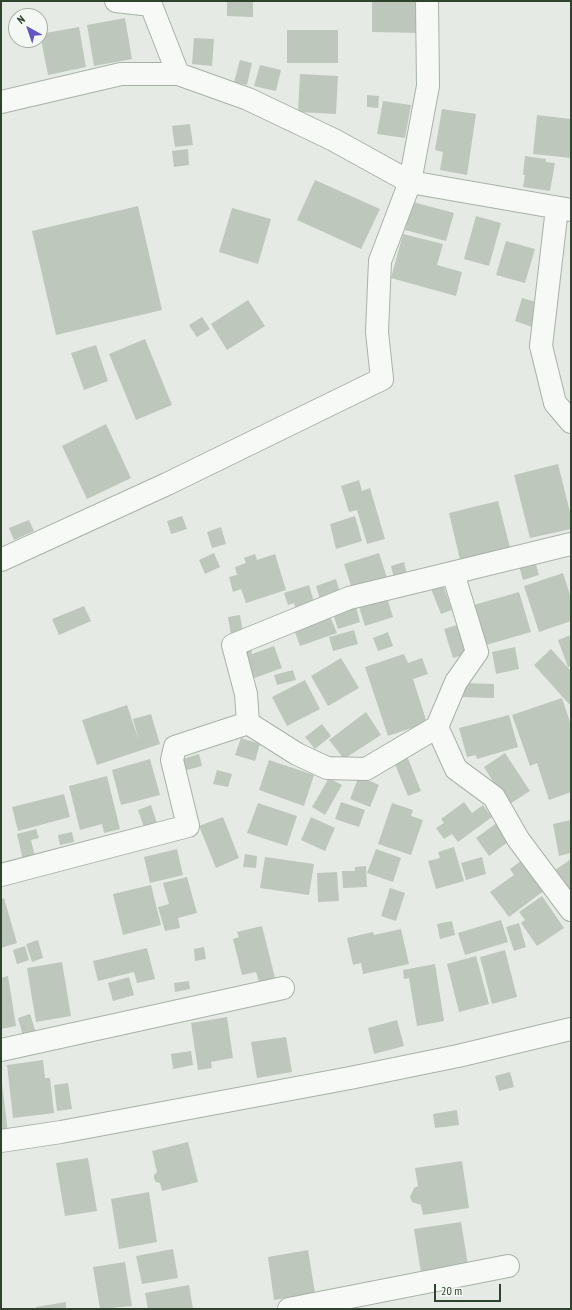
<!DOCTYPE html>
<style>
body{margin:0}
#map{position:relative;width:572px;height:1310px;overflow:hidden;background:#e5ebe4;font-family:"PT Sans Narrow",sans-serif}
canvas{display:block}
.frame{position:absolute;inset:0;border:2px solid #2f422d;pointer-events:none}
.north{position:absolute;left:8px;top:8px;width:40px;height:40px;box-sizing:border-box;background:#f4f8f4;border:1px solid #a5afa4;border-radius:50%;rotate:320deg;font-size:11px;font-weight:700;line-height:16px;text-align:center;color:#2f422d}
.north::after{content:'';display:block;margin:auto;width:14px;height:18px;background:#6455c4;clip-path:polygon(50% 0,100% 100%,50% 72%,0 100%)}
.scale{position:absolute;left:434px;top:1284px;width:67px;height:18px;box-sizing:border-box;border:2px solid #2f422d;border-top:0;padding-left:5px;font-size:12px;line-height:14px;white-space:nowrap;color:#2f422d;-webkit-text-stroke:3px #f4f8f4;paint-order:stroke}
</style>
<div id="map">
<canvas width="572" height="1310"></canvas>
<div class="frame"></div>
<div class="north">N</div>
<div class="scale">20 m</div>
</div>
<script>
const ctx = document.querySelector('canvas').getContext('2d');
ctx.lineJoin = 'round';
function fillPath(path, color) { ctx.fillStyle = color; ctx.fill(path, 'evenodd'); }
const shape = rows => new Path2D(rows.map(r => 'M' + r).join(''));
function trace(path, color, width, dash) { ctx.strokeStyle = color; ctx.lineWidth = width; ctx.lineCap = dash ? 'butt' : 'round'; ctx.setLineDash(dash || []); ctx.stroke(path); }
fillPath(shape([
 [227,1,253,1,253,17,227,16],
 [372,1,420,1,420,33,372,32],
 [125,18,132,59,94,66,87,25],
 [79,27,86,67,48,75,40,34],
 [287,30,338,30,338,63,287,63],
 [194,38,214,39,212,66,192,64],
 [240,60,252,63,247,85,234,82],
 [260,65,281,70,276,91,254,86],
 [300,74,338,76,336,114,298,112],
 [367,95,379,96,378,108,367,107],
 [383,101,411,105,405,138,377,134],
 [442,109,476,114,467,175,440,170,443,152,435,150],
 [537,115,571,119,571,158,533,154],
 [190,124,193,145,175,147,172,126],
 [188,149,189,165,174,167,172,151],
 [525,156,546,159,546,162,555,163,550,191,523,187,525,175,523,175],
 [315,180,380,209,361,249,297,220],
 [413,202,454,213,446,241,405,230],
 [138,206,162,310,56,335,32,231],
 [232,208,271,219,258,264,219,252],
 [476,216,501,223,489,266,464,259],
 [403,234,443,244,437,265,462,272,456,296,391,278],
 [506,241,535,249,525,283,496,275],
 [522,298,539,303,532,327,515,321],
 [248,300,265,326,227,350,211,324],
 [202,317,210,329,197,337,189,325],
 [145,339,172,405,136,420,109,354],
 [96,345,108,381,84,390,71,353],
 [106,424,131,478,87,499,62,446],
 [558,464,571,516,571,529,530,538,514,475],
 [359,480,362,491,370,488,385,539,367,544,357,510,349,512,341,486],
 [498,501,511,551,461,564,449,513],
 [182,516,187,529,171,534,167,521],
 [355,516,362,541,336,549,330,524],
 [29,520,34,531,14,540,9,528],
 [221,527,226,544,212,548,207,532],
 [214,553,220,567,205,574,199,560],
 [379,553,389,584,354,595,344,564],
 [255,554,257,560,275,554,286,590,246,603,241,589,233,592,229,577,237,575,235,567,246,563,244,558],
 [535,561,539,575,523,580,519,566],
 [404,562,407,574,394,578,391,566],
 [563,573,571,598,571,621,539,632,524,586],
 [336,579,341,596,321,602,316,586],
 [309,585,314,602,295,607,294,603,288,605,284,593],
 [443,585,452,610,441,614,431,589],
 [519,592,531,632,486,645,474,605],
 [387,598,393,617,365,626,359,607],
 [84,606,91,621,59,635,52,619],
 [356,607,360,622,338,629,333,614],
 [240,615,243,633,231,635,228,617],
 [330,616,337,633,300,646,292,624],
 [460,624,469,653,453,658,444,629],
 [354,630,358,644,333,651,329,637],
 [388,632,393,646,378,651,373,638],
 [571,635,571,666,568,667,558,640],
 [274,646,282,668,249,680,239,651,251,647,252,654],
 [515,647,519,669,496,674,492,652],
 [551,649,571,671,571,703,569,704,534,665],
 [404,654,408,663,422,658,428,674,413,679,427,723,388,736,365,667],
 [341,658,359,688,328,706,311,676],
 [293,670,296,680,277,685,274,675],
 [305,680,320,709,287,726,272,697],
 [462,683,494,684,494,698,461,697],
 [562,698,571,725,571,792,549,800,537,763,530,766,512,715],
 [127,705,139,741,133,719,151,714,160,744,97,765,82,720],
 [366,712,381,735,344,759,329,740],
 [509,715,518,747,477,759,476,755,467,757,459,728],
 [322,724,331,736,315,749,305,737],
 [241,738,260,744,255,761,235,755],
 [505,753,530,791,508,805,484,767],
 [199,754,202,766,183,771,179,760],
 [407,756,421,791,408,796,394,762],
 [150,759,160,795,121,805,112,770],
 [269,760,314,775,304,806,259,790],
 [217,770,232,774,228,787,213,784],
 [107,776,120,829,104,833,102,824,80,830,69,786],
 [359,776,379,785,370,807,350,799],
 [329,778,342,785,325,815,312,807],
 [64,794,70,817,18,831,12,807],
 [341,802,365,810,359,827,335,819],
 [464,802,472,813,483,805,492,817,458,842,452,834,444,839,436,828,444,823,441,819],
 [258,803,297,816,287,846,247,833],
 [392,803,413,810,411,816,423,820,411,855,378,844],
 [151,805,158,826,145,830,138,810],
 [223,817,239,858,216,868,199,826],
 [311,817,335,828,325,851,301,840],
 [571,820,571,853,559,856,553,824],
 [498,822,512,839,489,856,476,838],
 [36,829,39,838,31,840,35,857,23,860,17,834],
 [72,832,74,842,60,845,58,835],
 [454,847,464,881,436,889,428,861,440,858,438,852],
 [177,849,183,875,150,883,144,857],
 [376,849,401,858,393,882,367,873],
 [245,854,257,856,256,868,243,867],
 [265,857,314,864,309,895,260,888],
 [482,857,486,874,466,880,461,863],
 [571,859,571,890,566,894,551,873],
 [522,860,545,890,509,917,490,892,514,875,510,869],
 [366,866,367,887,343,888,342,871,355,871,355,867],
 [337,872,339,901,318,902,317,873],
 [187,877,197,913,178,918,180,928,165,931,158,907,169,904,163,883],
 [151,885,161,925,123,935,113,894],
 [390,888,405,893,396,921,381,916],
 [542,896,564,928,537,946,521,923,525,920,519,912],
 [4,898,17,943,1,948,1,899],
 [501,920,508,942,465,955,458,933],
 [452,921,455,935,440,939,437,924],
 [519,923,526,947,514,951,506,927],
 [262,926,275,978,259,982,256,972,242,975,233,939,239,937,237,932],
 [401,929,409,964,363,974,361,963,353,965,347,938,373,932,374,935],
 [38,940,43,958,32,962,26,944],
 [25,946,29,960,17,964,13,950],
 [204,947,206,959,195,961,194,949],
 [147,948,155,979,137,983,134,972,98,981,93,961],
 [505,950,517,997,492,1004,480,957],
 [476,956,489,1004,459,1012,447,964],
 [62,962,71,1016,36,1022,27,968],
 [435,964,444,1021,417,1026,409,978,404,979,403,970],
 [8,976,16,1026,1,1029,1,978],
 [129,977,134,995,113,1001,108,983],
 [189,981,190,989,175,992,174,983],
 [30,1014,36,1033,23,1036,18,1018],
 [227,1017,233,1058,211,1062,212,1068,198,1070,191,1023],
 [397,1020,404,1046,374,1054,368,1028],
 [286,1037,292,1072,257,1078,251,1042],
 [191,1051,193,1065,173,1069,171,1054],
 [43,1060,45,1078,50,1078,54,1113,13,1118,7,1065],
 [510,1072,514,1087,499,1091,495,1076],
 [2,1083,8,1133,1,1134,1,1084],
 [68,1083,72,1109,57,1111,54,1085],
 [457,1110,459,1125,435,1128,433,1114],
 [188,1142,198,1182,162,1191,160,1183,156,1182,154,1179,154,1175,157,1172,152,1151],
 [88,1158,97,1211,65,1216,56,1163],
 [462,1161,469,1208,423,1215,421,1205,412,1202,410,1197,414,1188,418,1186,415,1168],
 [149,1192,157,1242,119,1249,111,1199],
 [461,1222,468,1265,421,1273,414,1229],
 [173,1249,178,1278,142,1284,136,1256],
 [308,1250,315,1293,274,1300,268,1257],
 [125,1262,132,1306,100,1309,93,1267],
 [189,1285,193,1309,148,1309,145,1293],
 [66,1302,66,1309,36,1309,36,1307]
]), '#bdc7bc');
const minor = shape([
 [116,1,151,5,178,74],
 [1,102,121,74,178,74,248,99,334,140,410,182,571,210],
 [557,208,541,346,555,403,571,422],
 [1,560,167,484,382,379,377,332,380,261,410,182,428,86,427,1],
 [453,573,477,652,456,682,437,727,366,769,327,768,297,754,248,723,246,694,233,645,349,598,571,544],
 [437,727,456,769,494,797,518,839,571,910],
 [1,875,188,826,172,760,175,747,248,723],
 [1,1050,283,988],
 [1,1141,61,1132,350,1078,458,1056,571,1029],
 [289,1309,508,1266]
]);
trace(minor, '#a7b2a6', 24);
trace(minor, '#f7f9f7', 22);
</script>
